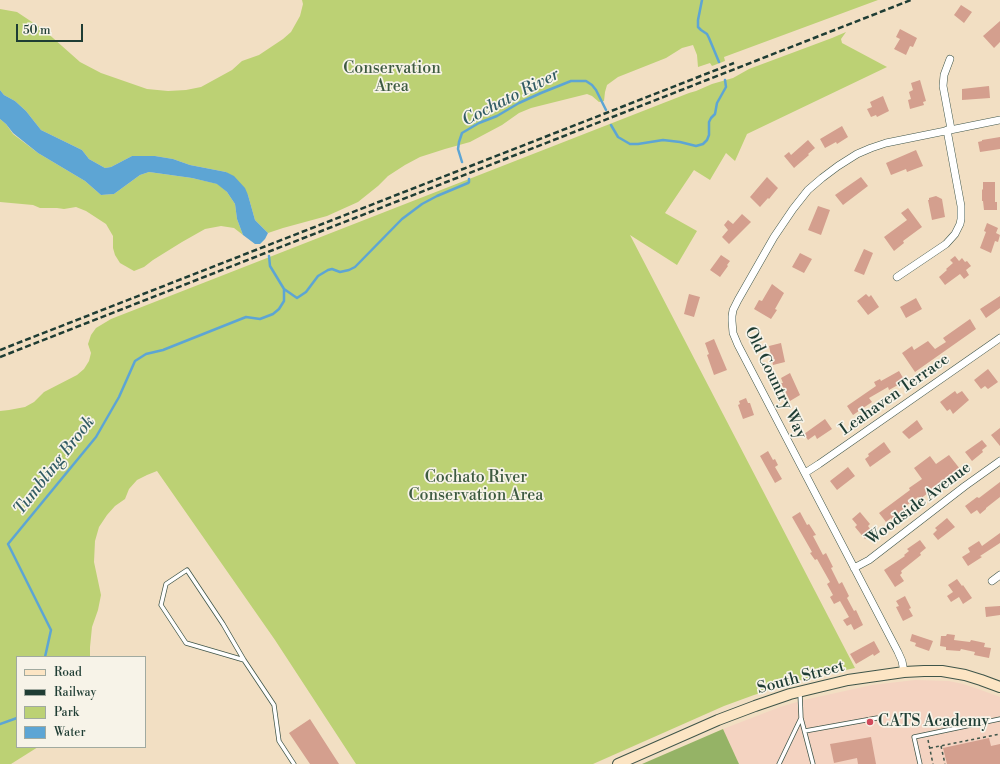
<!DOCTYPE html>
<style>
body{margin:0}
#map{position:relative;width:1000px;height:764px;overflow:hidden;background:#f2dfc3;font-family:"Libre Bodoni",serif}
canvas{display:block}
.legend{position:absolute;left:16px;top:656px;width:130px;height:92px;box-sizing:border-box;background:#f7f3e8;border:1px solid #a1aaa0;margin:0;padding:5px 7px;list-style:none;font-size:12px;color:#1f3d34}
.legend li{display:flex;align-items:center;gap:8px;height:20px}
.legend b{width:20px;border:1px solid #a1aaa0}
.scale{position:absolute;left:16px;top:24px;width:67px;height:18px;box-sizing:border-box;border:2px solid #1f3d34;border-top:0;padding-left:5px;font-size:12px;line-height:14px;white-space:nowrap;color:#1f3d34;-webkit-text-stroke:3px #f7f3e8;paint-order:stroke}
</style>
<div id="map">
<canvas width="1000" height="764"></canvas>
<ul class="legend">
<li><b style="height:5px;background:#fce5c4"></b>Road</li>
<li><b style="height:5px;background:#1f3d34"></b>Railway</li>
<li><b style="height:11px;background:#bcd174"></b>Park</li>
<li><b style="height:11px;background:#5da5d4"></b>Water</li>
</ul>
<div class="scale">50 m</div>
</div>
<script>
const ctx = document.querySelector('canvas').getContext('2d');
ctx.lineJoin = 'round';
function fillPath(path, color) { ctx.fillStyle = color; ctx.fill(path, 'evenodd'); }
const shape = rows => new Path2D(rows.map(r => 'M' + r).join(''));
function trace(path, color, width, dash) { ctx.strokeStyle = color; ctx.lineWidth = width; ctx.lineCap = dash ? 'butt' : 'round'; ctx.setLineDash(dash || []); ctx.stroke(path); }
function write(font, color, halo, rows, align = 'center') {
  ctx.font = font + ' "Libre Bodoni",serif'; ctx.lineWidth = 3.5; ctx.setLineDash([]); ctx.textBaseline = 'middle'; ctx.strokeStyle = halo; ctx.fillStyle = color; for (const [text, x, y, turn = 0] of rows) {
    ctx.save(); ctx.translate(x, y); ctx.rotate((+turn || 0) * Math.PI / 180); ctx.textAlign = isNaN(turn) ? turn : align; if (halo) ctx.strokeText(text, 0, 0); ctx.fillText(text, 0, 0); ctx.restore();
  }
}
fillPath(shape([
 [915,680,949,681,963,684,978,689,1000,697,1000,764,739,764,723,729,780,707,804,700,872,685]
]), '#f4d3c1');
fillPath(shape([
 [302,0,878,0,724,57,725,61,712,66,710,63,698,67,697,55,693,45,682,48,666,58,618,77,607,85,605,92,604,101,599,102,592,96,587,94,531,108,519,113,502,125,470,142,445,149,420,157,405,165,388,176,378,186,358,202,327,216,283,228,268,233,255,220,248,195,226,172,190,165,173,159,155,156,132,156,111,167,105,168,89,159,82,150,41,130,26,111,15,101,4,95,0,90,0,9,17,12,44,30,80,62,101,73,147,89,168,91,186,90,201,87,232,70,242,61,259,55,283,39,291,32,300,16,303,4],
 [846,32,841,39,842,43,887,67,747,134,735,161,726,153,710,180,694,170,665,213,697,231,677,265,630,235,855,668,804,679,754,695,724,706,593,764,356,764,275,640,157,471,147,475,137,480,129,489,125,499,115,506,107,515,99,527,95,541,94,562,101,595,98,610,92,627,90,647,90,657,17,657,17,747,38,747,11,764,0,764,0,411,9,410,25,407,34,402,44,392,77,375,84,369,89,361,91,353,88,344,91,335,96,328,111,319,689,93,696,91,712,84,733,78,749,69,832,38],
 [0,119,6,124,13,134,38,153,85,181,101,195,114,194,140,175,149,172,192,178,218,184,227,192,235,204,237,219,243,235,234,228,221,226,205,229,182,242,153,260,144,267,134,271,120,263,115,255,113,248,113,236,106,224,86,211,76,207,64,209,57,208,40,208,33,205,0,202]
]), '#bcd174');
fillPath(shape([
 [723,729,739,764,642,764]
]), '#95b366');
fillPath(shape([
 [0,90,4,95,15,101,26,111,41,130,82,150,89,159,105,168,111,167,132,156,155,156,173,159,190,165,226,172,234,176,245,188,248,195,255,220,268,233,265,239,260,244,255,244,243,235,237,219,235,204,227,192,217,184,192,178,149,172,140,175,114,194,101,195,85,181,38,153,13,133,6,124,0,119]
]), '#5da5d4');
trace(shape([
 [702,0,698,20,698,27,701,30,707,34,709,38,719,62],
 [611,125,618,137,630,144,638,144,663,140,680,142,696,146,703,144,707,140,709,135,709,122,711,118,715,114,717,103,726,87,725,80],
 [462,162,458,149,459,142,462,133,479,123,497,116,519,103,541,93,571,81,586,81,592,85,596,90,606,110],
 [269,256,270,266,284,289,297,298,306,292,318,276,328,270,332,269,340,272,349,270,355,267,402,219,422,204,437,196,468,183,469,182,469,179],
 [45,657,51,630,8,544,96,437,119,397,135,361,146,354,163,350,246,317,260,319,273,314,279,309,284,301,284,289],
 [0,724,17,718]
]), '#5da5d4', 2.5);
fillPath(shape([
 [961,5,972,12,964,23,954,15],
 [1000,21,1000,42,994,48,983,36],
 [900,29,917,38,913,47,910,46,906,55,894,49,900,39,896,37],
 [920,80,926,101,923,102,924,105,910,109,908,100,911,99,909,92,913,90,911,83],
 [989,86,990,98,962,100,962,89],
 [883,96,889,111,877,117,876,115,871,117,867,109,872,107,870,102],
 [842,126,848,137,837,144,836,142,825,148,820,139],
 [1000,137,1000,149,980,152,978,142,982,141,982,140],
 [808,140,815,148,808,154,809,155,794,168,784,156,789,152,791,155],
 [916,150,923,166,907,172,906,169,891,175,886,163],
 [767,177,778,188,769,199,768,198,760,207,750,197],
 [861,177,868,186,843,205,835,195],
 [983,182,995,182,995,202,997,202,997,210,984,210,983,201,982,201,982,190,983,189],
 [936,196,942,199,945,217,932,220,928,200,929,200,929,198],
 [818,206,830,210,821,235,808,230],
 [908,208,922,227,903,241,904,243,894,251,884,237,907,220,901,213],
 [742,214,751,222,729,244,722,237,728,230,724,225,728,220,733,224],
 [987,223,998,228,996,233,1000,235,998,242,995,241,991,253,980,248,986,232,984,231],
 [864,249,873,253,864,275,854,271],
 [800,253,812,259,804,273,792,267],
 [721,255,730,261,727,265,728,266,720,277,710,270],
 [955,256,959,261,962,258,965,262,967,261,971,266,966,270,969,275,964,279,960,274,945,285,939,277,947,270,946,269,953,263,950,260],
 [772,284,784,293,775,309,777,310,771,319,754,309,759,300,762,301],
 [689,294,700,297,694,317,684,314],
 [866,294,869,297,871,295,879,307,868,315,857,301],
 [1000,296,1000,308,986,318,980,309],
 [916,298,922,309,906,318,900,307],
 [970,319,976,329,915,372,902,353,912,346,914,350,928,341,935,349,946,342,943,338],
 [714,339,727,370,714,375,707,355,709,354,705,343],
 [781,343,785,362,773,365,769,346],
 [988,369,998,382,988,389,985,386,981,389,974,380],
 [899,371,905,381,889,390,888,387,869,398,872,402,853,415,847,406,876,386,874,382,880,379,881,381],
 [790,373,800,395,790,401,781,383,783,383,781,378],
 [955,391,957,394,962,391,969,400,953,414,950,409,947,411,940,402],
 [746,398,748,403,750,403,754,415,743,419,738,405,740,404,739,401],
 [825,419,832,429,817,439,815,435,808,440,804,434],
 [917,420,923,429,909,439,902,432],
 [1000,428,1000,446,991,435],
 [982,440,987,446,982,450,983,452,972,461,965,452],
 [884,442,891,452,870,467,865,459,869,456,868,454],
 [768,451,773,460,775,459,778,465,775,467,782,479,775,483,760,456],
 [949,455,960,469,920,499,918,497,907,505,903,509,904,511,892,520,891,518,886,522,879,513,910,490,909,488,922,479,914,468,930,456,936,464],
 [848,467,855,476,837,490,830,481],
 [1000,482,1000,497,986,508,986,509,980,514,977,510,971,514,965,506,977,497,979,498],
 [800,512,807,525,809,524,816,535,813,536,823,555,826,553,833,567,831,568,839,584,842,582,849,596,847,598,854,611,856,610,863,625,854,630,851,624,847,626,843,620,849,617,840,601,834,604,830,597,833,595,827,584,830,582,817,559,815,560,810,553,812,552,792,517],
 [860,512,870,524,868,526,873,533,865,539,855,527,857,525,852,519],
 [947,518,955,527,938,540,933,534,937,530,935,528],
 [1000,533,1000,543,980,556,982,557,968,566,962,557,970,552,968,548,979,541,982,546],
 [920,540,926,548,920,553,921,555,901,571,902,573,900,575,904,581,895,587,884,570,905,556,904,555,909,551,907,549],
 [957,579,962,586,963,585,972,598,963,604,959,597,951,602,947,596,953,592,948,585],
 [905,596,911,608,909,609,913,616,903,621,896,607,899,606,896,601],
 [1000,606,1000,615,986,617,985,607],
 [912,634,933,641,929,651,915,646,916,643,910,641],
 [947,634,955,635,954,640,970,642,971,640,985,643,984,647,991,648,989,658,974,655,975,652,961,649,960,651,946,650,946,647,940,646,941,636,946,636],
 [874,641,880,652,874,656,873,654,856,664,850,654],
 [310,719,339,764,310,764,289,733],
 [871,737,876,764,858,764,857,758,834,763,830,744],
 [989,738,991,746,1000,744,1000,764,947,764,943,748]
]), '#d49f8e');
const lane = shape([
 [244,660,186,643,161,605,166,584,187,570,223,624,244,660,274,705,279,741,294,764],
 [800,693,801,718,813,764],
 [805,731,877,718],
 [779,764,801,718],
 [920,764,914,737,1000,719]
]);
const street = shape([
 [950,59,944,75,943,86,951,129],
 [897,277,946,244,955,234,960,224,961,219,961,206,947,130],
 [805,473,819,464,1000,338],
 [854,568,869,560,965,486,1000,461],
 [992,581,1000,575],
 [904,672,902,661,898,652,738,345,733,333,732,321,732,316,733,310,738,300,774,237,793,209,808,190,822,178,838,166,857,154,871,148,886,143,1000,120]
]);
const secondary = shape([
 [618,764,718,720,755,706,790,694,848,680,904,672,924,671,942,671,965,675,981,680,1000,687]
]);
trace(lane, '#3f5549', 5);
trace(street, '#3f5549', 8);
trace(secondary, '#3f5549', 12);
trace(shape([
 [928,740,933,764],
 [941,746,945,764],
 [930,748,1000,734]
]), '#3f5549', 1.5, [3, 3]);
trace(lane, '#fff', 3.5);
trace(street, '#fff', 7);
trace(secondary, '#fce5c4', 10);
trace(shape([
 [0,350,734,63],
 [0,357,911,0]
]), '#1f3d34', 2.5, [6, 3]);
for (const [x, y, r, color] of [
 [870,722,4,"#d1495b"]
]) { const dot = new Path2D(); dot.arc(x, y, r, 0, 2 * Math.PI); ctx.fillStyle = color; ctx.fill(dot); trace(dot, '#f7f3e8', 1.5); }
write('16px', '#3e5b41', '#f7f3e8', [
 ["Conservation",392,69],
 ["Area",392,87],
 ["Cochato River",476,478],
 ["Conservation Area",476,496]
]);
write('16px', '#1f3d34', '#f7f3e8', [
 ["Old Country Way",775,383,64],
 ["Leahaven Terrace",895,395,-35],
 ["Woodside Avenue",919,504,-37],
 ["South Street",801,678,-15]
]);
write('16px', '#1f3d34', '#f7f3e8', [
 ["CATS Academy",878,722]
], 'left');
write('italic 17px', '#325c64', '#f7f3e8', [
 ["Cochato River",511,98,-27],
 ["Tumbling Brook",55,466,-52]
]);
</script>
